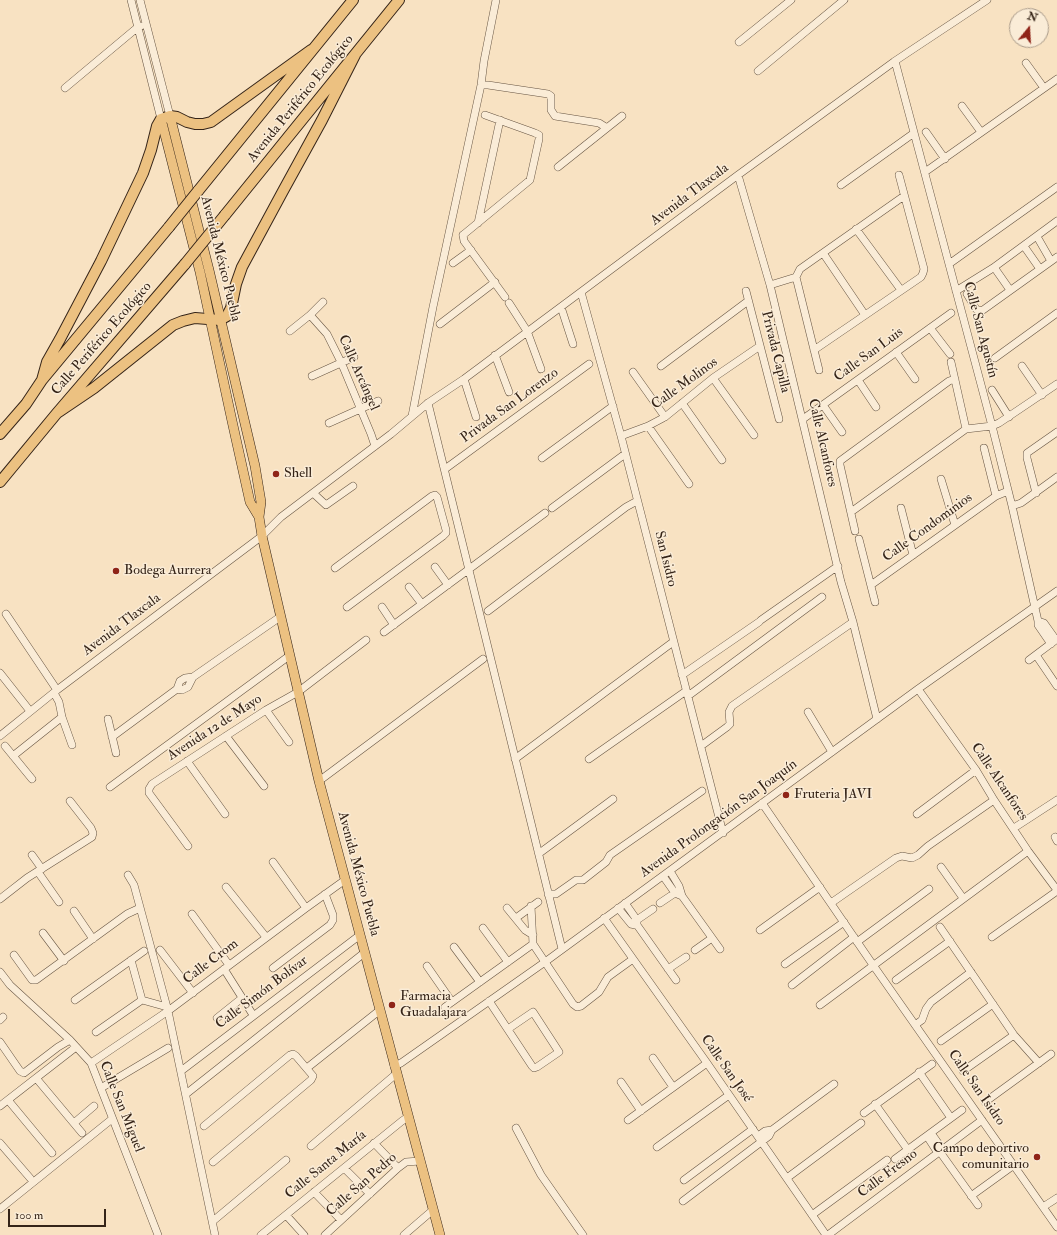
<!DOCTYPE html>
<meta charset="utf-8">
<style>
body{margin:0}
#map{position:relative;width:1057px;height:1235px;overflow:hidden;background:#f8e2c2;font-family:"IM FELL Double Pica",serif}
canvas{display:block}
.north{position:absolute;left:1009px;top:8px;width:40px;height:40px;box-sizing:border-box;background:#faecd7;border:1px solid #ab9c8b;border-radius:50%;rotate:18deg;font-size:11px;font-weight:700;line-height:16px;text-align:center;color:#352418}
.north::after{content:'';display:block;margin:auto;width:14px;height:18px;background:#8f2418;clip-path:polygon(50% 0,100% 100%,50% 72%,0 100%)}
.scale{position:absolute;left:8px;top:1209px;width:98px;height:18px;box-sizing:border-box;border:2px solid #352418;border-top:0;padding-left:5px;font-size:12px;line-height:14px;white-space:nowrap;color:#352418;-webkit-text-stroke:3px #faecd7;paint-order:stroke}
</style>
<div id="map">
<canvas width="1057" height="1235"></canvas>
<div class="north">N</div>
<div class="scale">100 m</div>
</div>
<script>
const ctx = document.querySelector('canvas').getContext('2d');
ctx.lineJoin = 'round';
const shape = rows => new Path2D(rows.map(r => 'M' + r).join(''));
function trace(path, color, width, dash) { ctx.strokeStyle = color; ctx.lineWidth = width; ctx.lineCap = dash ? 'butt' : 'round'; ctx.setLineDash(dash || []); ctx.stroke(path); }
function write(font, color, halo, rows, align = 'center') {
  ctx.font = font + ' "IM FELL Double Pica",serif'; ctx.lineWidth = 3; ctx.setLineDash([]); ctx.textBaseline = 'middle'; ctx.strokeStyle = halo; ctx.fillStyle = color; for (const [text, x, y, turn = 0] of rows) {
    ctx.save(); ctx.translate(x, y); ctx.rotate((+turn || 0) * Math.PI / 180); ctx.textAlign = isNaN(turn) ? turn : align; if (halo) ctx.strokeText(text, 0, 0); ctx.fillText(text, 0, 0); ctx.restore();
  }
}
const minor = shape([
 [131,0,161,119],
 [140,0,170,116],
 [739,42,791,0],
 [895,61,992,426,1012,506,1038,621,1038,625,1051,644],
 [1026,63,1044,88],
 [758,71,844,0],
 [481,85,488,85,548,94,551,96,551,110,555,116,599,123,607,128],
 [65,88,138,27,141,26],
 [962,106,981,132],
 [926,132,945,159],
 [558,167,622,116],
 [925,172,1057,79],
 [738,175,770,285,841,582,853,622,877,719],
 [841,185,914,133],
 [478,223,500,120],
 [856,229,901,290],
 [463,235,530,180,539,139,539,135,535,133,485,115],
 [463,235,464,241,505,297],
 [1039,240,1051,261],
 [1026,249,1040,269],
 [823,253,865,315],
 [453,263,471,250],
 [949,264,1057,187],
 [996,270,1010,290],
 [796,277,819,370],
 [770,285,796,277,800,269,904,196],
 [746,291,779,419],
 [956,291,993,268,1057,221],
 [581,292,621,436,723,833],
 [967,294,976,309,979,311,983,310,1057,257],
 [509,303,527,331,541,369],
 [561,307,573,344],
 [310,315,327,334,341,362,371,434,375,446],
 [440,324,495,282],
 [930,328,950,354],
 [290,331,310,315,323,302],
 [814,350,921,277,923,273,924,269,899,175],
 [896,352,915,379],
 [495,355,509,392],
 [995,358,1057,313],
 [951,362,966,429],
 [661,366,748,301],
 [1022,366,1042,395],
 [633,372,665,417],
 [312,376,354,357],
 [713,378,754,435],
 [464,379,476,417],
 [858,380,876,407],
 [992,390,1009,417],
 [428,403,562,949],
 [682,403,722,460],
 [823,405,842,432],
 [412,416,433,307,481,85,484,61,496,0],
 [803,419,951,313],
 [329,423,378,401],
 [648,426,689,484],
 [621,436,648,426,665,417,713,378,760,346],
 [984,448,996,496],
 [542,458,613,406],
 [445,469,589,364],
 [941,479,955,525],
 [313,493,326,505,353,486],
 [1036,493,1027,458,1027,453,1057,432],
 [1012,506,1021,503,1057,477],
 [552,508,625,454],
 [901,508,913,555],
 [851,512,966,429,992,426,999,423,1057,384],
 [855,531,840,465,840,461,949,381,955,379],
 [859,539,875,602],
 [435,567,448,585],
 [335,568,432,496,435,495,437,497,446,530,446,533,443,536,347,607],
 [871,585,996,496,1008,491],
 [409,587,422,604],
 [382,607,394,625],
 [488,611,626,507,637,501],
 [6,614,57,690],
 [761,620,838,566],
 [1038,621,1044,623,1056,640],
 [384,632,545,513],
 [1036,655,1057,686],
 [1029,660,1057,639],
 [0,673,30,711],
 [682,675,759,622],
 [177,689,182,690,188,687,193,677],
 [918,689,976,770,994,800,1028,851,1057,890],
 [54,693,59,702,62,717,72,745],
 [688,696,822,597],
 [266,710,289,742],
 [808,712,832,752],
 [108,719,116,753],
 [0,736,57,690,262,536,281,517,391,434,428,403,464,379,738,175,895,61,987,0],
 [226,736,264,786],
 [112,737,177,689,180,681,185,678,193,677,280,617],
 [5,746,32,779],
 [701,746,727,727,730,724,729,712,732,706,853,622],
 [13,756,62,717],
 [515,759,673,642],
 [589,759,686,691],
 [187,761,225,814],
 [319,781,483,659],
 [110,787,289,656],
 [762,803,873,965,1057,1227],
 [917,814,976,770],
 [1014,828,1057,800],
 [1055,837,1057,841],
 [188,846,149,793,149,789,152,784,266,710,298,692,366,640],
 [538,852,541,852,613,799],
 [32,855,42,869],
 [273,862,306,908],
 [941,867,963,898],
 [670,871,679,886,682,896,720,949],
 [38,872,59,902],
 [128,875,134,885,168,1011,215,1235],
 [663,876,675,893,682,896],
 [226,887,266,937],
 [548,894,556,894,576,880,583,880,606,862,610,855,702,791],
 [0,899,27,878,92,837,93,833,91,828,70,801],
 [625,903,637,920,637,925,676,980],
 [660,903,678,891],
 [831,903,896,858,902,856,912,858,918,855,928,846,994,800],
 [531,906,533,944,573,1004,577,1007,581,1006,599,992,608,977,633,959],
 [507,908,525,930,533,935],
 [618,908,631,924,635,925],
 [74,911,93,939],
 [192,914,229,965],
 [516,918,538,902],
 [604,918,707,1063,826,1235],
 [631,924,653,909],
 [940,927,1014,1035,1039,1063],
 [483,928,508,962],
 [760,930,820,887],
 [43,933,64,961],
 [992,937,1057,891],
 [857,942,929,889],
 [454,947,480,982],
 [160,950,193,993],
 [695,950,712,938],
 [14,955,32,980,36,980,127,914,140,908],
 [131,960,142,1000],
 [785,964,844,922],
 [427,966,452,1002],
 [273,968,330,925,333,920,333,915,325,894],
 [224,969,253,1015],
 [668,969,686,957],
 [0,972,10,985,70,1040,91,1063,158,1235],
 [896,980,950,941],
 [792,985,854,937],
 [75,1000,144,951],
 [489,1001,532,1066,534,1068,537,1067,559,1052,533,1012,508,1029],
 [820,1005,1028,851],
 [445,1007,533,944],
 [217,1018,242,998],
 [0,1020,3,1017],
 [915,1025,922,1020,926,1009,931,1002,971,972],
 [96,1032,142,1000,167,1007],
 [941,1041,993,1004],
 [0,1042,20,1071,24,1073,58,1047,70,1040],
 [653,1058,673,1087],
 [91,1063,168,1011,306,908,345,880],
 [394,1066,401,1063,545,962,918,689,1057,591],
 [307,1068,380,1010],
 [181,1071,360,935],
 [963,1071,1014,1035],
 [919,1072,951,1118],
 [36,1078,82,1133],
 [621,1082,641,1111],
 [101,1088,168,1048],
 [186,1094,364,953],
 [8,1100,52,1153],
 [985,1102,1051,1054],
 [875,1104,908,1150],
 [0,1106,76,1047],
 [864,1113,932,1064],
 [628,1120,707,1063],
 [74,1123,94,1106],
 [204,1126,290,1055,293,1054,296,1056,313,1076,311,1080,213,1162],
 [516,1128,541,1175,583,1235],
 [931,1133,943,1150],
 [758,1136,765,1131,772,1130,834,1084],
 [927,1136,938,1153],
 [0,1143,30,1178],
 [374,1143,398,1168],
 [311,1146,396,1074],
 [657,1147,729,1095],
 [940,1152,978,1205],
 [895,1159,962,1110],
 [344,1168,370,1194],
 [787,1178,861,1123],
 [684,1180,753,1129],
 [314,1192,341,1220],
 [971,1196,1014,1165],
 [683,1201,769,1136,772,1130],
 [1043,1207,1057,1198],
 [0,1209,112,1119],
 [286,1215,304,1235],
 [812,1215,887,1160],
 [213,1221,286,1160],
 [261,1235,402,1121,408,1117],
 [325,1235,398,1168,406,1162,420,1161],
 [404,1235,433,1210],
 [828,1235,982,1120]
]);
const major = shape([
 [170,116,209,270,255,466,261,502,259,517,262,536,319,781,440,1235],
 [161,119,200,272,232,421,250,502,259,517]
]);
const highway = shape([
 [198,191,353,0],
 [225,215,399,0],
 [42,380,47,362,60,339,101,261,143,173,151,150,157,126,161,119,170,116,177,117,187,122,195,124,203,124,211,122,311,50],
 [57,413,94,388,173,325,183,321,195,318,220,320,227,316,231,308,236,284,242,267,283,191,322,120,355,55],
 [0,434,26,404,42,380,169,227],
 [0,482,57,413,185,264]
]);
trace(minor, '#665442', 8);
trace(major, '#352418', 10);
trace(highway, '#352418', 12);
trace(minor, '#faecd7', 7);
trace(major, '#ecc181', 9);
trace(highway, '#ecc181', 10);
const highwayBridge = shape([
 [169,227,198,191],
 [185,264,225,215]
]);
trace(highwayBridge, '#352418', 12, []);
trace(highwayBridge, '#ecc181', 10);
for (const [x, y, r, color] of [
 [276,474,4,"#8f2418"],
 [116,571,4,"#8f2418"],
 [786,795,4,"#8f2418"],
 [392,1005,4,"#8f2418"],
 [1037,1157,4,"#8f2418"]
]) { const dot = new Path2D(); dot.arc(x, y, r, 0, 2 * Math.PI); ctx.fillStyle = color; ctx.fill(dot); trace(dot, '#faecd7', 1.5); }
write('14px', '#352418', '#faecd7', [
 ["Avenida Periférico Ecológico",301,99,-51],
 ["Avenida Tlaxcala",690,195,-37],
 ["Avenida México Puebla",220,259,76],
 ["Calle San Agustín",980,330,75],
 ["Calle Periférico Ecológico",102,339,-49],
 ["Privada Capilla",775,352,76],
 ["Calle San Luis",869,355,-36],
 ["Calle Arcángel",358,373,66],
 ["Calle Molinos",685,384,-36],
 ["Privada San Lorenzo",510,406,-36],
 ["Calle Alcanfores",822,443,77],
 ["Calle Condominios",928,528,-36],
 ["San Isidro",665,559,76],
 ["Avenida Tlaxcala",122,625,-37],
 ["Avenida 12 de Mayo",215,728,-33],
 ["Calle Alcanfores",999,782,56],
 ["Avenida Prolongación San Joaquín",719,819,-36],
 ["Avenida México Puebla",358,874,75],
 ["Calle Crom",211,962,-37],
 ["Calle Simón Bolívar",262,993,-37],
 ["Calle San José",726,1069,55],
 ["Calle San Isidro",976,1088,55],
 ["Calle San Miguel",121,1107,68],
 ["Calle Santa María",326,1165,-39],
 ["Calle Fresno",888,1174,-37],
 ["Calle San Pedro",362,1185,-41]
]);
write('14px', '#352418', '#faecd7', [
 ["Shell",284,474],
 ["Bodega Aurrera",124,571],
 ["Fruteria JAVI",794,795],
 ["Farmacia",400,997],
 ["Guadalajara",400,1013],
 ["Campo deportivo",1029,1149,"right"],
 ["comunitario",1029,1165,"right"]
], 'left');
</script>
